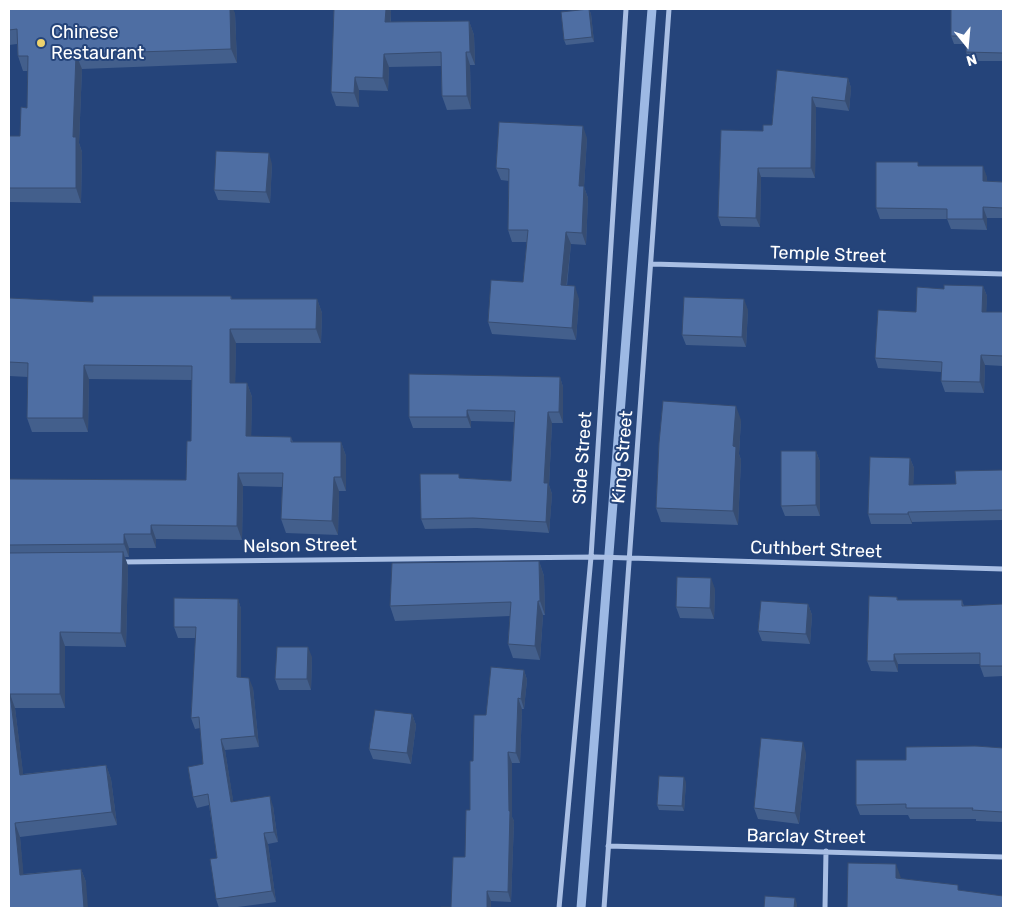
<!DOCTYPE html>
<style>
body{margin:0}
#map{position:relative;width:1012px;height:917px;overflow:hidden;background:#25447a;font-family:Rubik,sans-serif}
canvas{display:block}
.frame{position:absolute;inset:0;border:10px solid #fff;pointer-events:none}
.north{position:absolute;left:942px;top:20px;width:50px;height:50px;-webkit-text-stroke:4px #25447a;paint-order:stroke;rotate:163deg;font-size:14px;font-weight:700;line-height:20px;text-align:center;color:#fff}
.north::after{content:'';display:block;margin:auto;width:18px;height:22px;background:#fff;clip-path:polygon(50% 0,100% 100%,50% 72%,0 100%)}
</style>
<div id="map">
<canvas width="1012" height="917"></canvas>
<div class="frame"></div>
<div class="north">N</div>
</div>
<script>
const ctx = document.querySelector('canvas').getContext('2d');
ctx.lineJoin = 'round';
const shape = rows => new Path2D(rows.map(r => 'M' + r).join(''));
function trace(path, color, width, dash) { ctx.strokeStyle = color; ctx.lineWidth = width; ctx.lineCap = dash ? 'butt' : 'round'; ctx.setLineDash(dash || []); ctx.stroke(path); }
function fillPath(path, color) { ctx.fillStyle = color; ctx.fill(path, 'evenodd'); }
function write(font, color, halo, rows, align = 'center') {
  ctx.font = font + ' Rubik,sans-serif'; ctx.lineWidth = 4; ctx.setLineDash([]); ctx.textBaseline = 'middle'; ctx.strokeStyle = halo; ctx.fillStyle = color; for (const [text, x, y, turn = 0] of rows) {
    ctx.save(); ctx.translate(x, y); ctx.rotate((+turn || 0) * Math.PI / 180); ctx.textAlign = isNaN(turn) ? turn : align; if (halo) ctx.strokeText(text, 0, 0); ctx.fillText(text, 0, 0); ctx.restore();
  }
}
trace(shape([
 [581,908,652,9]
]), '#9db9e4', 9);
trace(shape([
 [652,264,1003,274],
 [121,562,596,557,1003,569],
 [608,846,1003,857],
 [559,908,591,557,626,9],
 [604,908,669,9],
 [825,908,826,851]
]), '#a9bfe4', 5);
fillPath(shape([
 [9,9,235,13,237,63,82,69,79,143,82,152,81,203,9,202,9,136,20,136,27,108,28,71,23,71,18,56,17,44,9,45],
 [334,9,390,9,391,12,391,22,469,21,474,35,475,65,470,65,471,109,447,110,442,96,441,66,389,67,388,91,359,90,359,107,336,106,331,92],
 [589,9,591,14,594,42,566,45,564,40],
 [1003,9,1003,61,969,61,966,52,967,44,954,44,951,36],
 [777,70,848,78,851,88,849,111,816,107,815,178,761,177,760,227,721,226,718,217,763,131,772,125],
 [587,138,584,187,588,198,586,245,571,244,567,286,579,299,576,340,492,334,488,322,523,282,527,242,512,242,508,230,509,181,501,180,496,168],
 [272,164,270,203,218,200,214,190],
 [920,166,987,177,987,181,1003,182,1003,218,987,218,987,230,951,229,947,219,880,219,876,208],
 [983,286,987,296,986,312,1003,312,1003,366,985,365,984,393,945,392,941,381,941,372,878,368,875,358,916,312,944,289],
 [231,296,232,299,317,299,322,313,321,343,236,343,235,383,247,383,252,397,251,436,291,437,293,442,341,442,346,456,346,491,339,491,338,535,286,533,281,519,282,487,243,486,242,540,156,539,156,548,129,548,129,557,125,557,128,566,126,647,65,646,65,708,15,708,23,774,106,765,111,779,117,825,20,837,23,874,81,869,86,882,9,908,9,479,186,480,191,441,192,380,89,379,88,432,32,432,27,418,28,377,9,376,9,298,93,302],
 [748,310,746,347,686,345,682,335],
 [560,377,563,387,563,423,552,423,549,485,552,494,549,533,477,528,425,529,421,519,460,478,511,481,514,422,471,421,471,428,413,428,409,417],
 [741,420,739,454,741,460,738,525,661,522,656,508],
 [816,451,820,462,820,516,785,516,781,506],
 [910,458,914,468,913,485,956,484,1003,470,1003,520,912,522,912,524,871,524,868,514],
 [539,561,544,576,545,615,543,615,540,660,513,658,508,644,510,616,395,621,390,606],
 [715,589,714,619,680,618,676,607],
 [897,597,898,600,962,600,964,606,1003,604,1003,676,984,677,980,666,980,664,898,664,898,672,871,671,867,661],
 [238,599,241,609,241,678,253,688,259,747,225,750,233,801,273,806,278,842,268,844,276,902,230,908,219,908,216,899,217,858,209,805,197,808,193,797,203,764,200,728,195,729,191,718,196,638,178,638,174,627],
 [808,604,812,615,810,644,762,641,758,631],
 [312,657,311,690,279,690,275,679],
 [524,670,527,680,524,709,522,709,520,763,512,763,512,817,514,821,511,902,491,901,491,908,441,908,451,907,465,857,470,810,473,761,486,715],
 [412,714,416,725,411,764,373,759,369,749],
 [1003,748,1003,822,976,821,976,819,910,819,908,815,860,815,856,805,906,760],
 [806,753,799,824,758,819,754,808],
 [686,782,684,811,659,810,657,805]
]), '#435f8c');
fillPath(shape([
 [230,9,233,9,235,13,237,63,231,49],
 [386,9,390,9,391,12,390,35,385,22],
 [589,9,591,14,594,42,592,37],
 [469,21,474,35,475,65,470,52],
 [466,52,470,65,471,109,467,96],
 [76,54,82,69,79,143,82,152,81,203,76,188,73,137],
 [384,54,389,67,388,91,383,78],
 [355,77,359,90,359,107,354,93],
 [848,78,851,88,849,111,845,101],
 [812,97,816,107,815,178,811,168],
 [583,126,587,138,584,187,588,198,586,245,582,233,579,186],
 [269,153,272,164,270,203,266,192],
 [983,166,987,177,987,191,983,181],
 [758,168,761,177,760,227,756,218],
 [983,207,987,218,987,230,983,219],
 [566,232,571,244,565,298,561,285],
 [575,286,579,299,576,340,572,328],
 [983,286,987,296,986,322,982,312],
 [317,299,322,313,321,343,316,329],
 [744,299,748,310,746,347,742,337],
 [230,329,236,343,235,397,230,383],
 [981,355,985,365,984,393,980,382],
 [84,365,89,379,88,432,83,418],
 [560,377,563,387,563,423,559,412],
 [247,383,252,397,251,450,246,436],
 [736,406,741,420,739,454,741,460,738,525,733,511,733,446],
 [467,410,471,421,471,428,467,417],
 [548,412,552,423,549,485,552,494,549,533,546,522,544,483],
 [341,442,346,456,346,491,341,477],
 [816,451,820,462,820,516,816,505],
 [910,458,914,468,913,495,909,485],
 [238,473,243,486,242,540,237,526],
 [334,477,339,491,338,535,332,521],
 [908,512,912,522,912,524,908,514],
 [151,525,156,539,156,548,151,534],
 [124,534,129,548,129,557,124,544],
 [123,552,128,566,126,647,121,633],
 [539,561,544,576,545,615,540,601],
 [711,578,715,589,714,619,710,608],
 [238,599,241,609,241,688,237,677],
 [538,601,543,615,540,660,535,646],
 [808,604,812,615,810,644,806,634],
 [60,632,65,646,65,708,60,694],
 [308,647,312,657,311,690,307,679],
 [894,654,898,664,898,672,894,661],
 [524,670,527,680,524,709,521,699],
 [249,678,253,688,259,747,255,736],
 [10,694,15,708,25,789,20,775],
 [518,698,522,709,520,763,516,753],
 [412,714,416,725,411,764,407,753],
 [221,739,225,750,235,812,231,802],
 [803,742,806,753,799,824,795,813],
 [508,752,512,763,512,817,514,821,511,902,508,892,509,811],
 [106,765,111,779,117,825,112,812],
 [684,777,686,782,684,811,682,806],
 [270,796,273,806,278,842,274,832],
 [15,823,20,837,25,889,20,875],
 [264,833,268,844,276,902,272,891],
 [896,864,901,878,896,878],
 [81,869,86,882,88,908,84,908],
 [487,891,491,901,491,908,487,908],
 [795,898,797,904,797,908,794,908]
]), '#374d72');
const building = shape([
 [9,9,230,9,231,49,76,54,73,137,76,137,76,188,9,188,9,136,20,136,21,107,27,108,28,56,18,56,17,29,9,30,9,9],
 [334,9,386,9,385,22,469,21,470,52,466,52,467,96,442,96,441,52,384,54,383,78,355,77,354,93,331,92,334,9],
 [589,9,592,37,564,40,561,12,589,9],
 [951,9,1003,9,1003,53,966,52,967,36,951,36,951,9],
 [777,70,848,78,845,101,812,97,811,168,758,168,756,218,718,217,721,130,763,131,763,125,772,125,777,70],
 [499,122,583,126,579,186,584,186,582,233,566,232,561,285,575,286,572,328,488,322,491,280,523,282,528,230,508,230,509,169,496,168,499,122],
 [216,151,269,153,266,192,214,190,216,151],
 [876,162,918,162,918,166,983,166,983,181,1003,182,1003,208,983,207,983,219,947,219,947,209,876,208,876,162],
 [944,285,983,286,982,312,1003,312,1003,356,981,355,980,382,941,381,942,362,875,358,878,310,916,312,917,287,944,289,944,285],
 [93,296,231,296,231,299,317,299,316,329,230,329,230,383,247,383,246,436,291,437,291,442,341,442,341,477,334,477,332,521,281,519,283,473,238,473,237,526,151,525,151,534,124,534,124,544,9,545,9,479,186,480,187,441,191,441,192,366,84,365,83,418,27,418,28,363,9,362,9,298,93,302,93,296],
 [684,297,744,299,742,337,682,335,684,297],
 [409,374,560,377,559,412,548,412,544,483,548,483,546,522,473,518,421,519,420,474,459,474,459,478,511,481,515,411,467,410,467,417,409,417,409,374],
 [663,401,736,406,733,446,736,447,733,511,656,508,659,443,663,401],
 [781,451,816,451,816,505,781,506,781,451],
 [870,457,910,458,909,485,956,484,955,471,1003,470,1003,510,908,512,908,514,868,514,870,457],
 [123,552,121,633,60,632,60,694,10,694,20,775,106,765,112,812,15,823,20,875,81,869,84,908,9,908,9,553,123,552],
 [539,561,540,601,538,601,535,646,508,644,511,602,390,606,392,563,539,561],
 [677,577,711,578,710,608,676,607,677,577],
 [869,596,897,597,897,600,962,600,962,606,1003,604,1003,666,980,666,980,653,894,654,894,661,867,661,869,596],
 [174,598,238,599,237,677,249,678,255,736,221,739,231,802,270,796,274,832,264,833,272,891,216,899,210,859,217,858,208,794,193,797,188,767,203,764,199,717,191,718,196,627,174,627,174,598],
 [761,601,808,604,806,634,758,631,761,601],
 [277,647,308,647,307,679,275,679,277,647],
 [491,667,524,670,521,699,518,698,516,753,508,752,509,811,510,811,508,892,487,891,487,908,441,908,441,907,451,907,453,857,465,857,466,810,470,810,470,761,473,761,474,715,486,715,491,667],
 [375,710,412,714,407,753,369,749,375,710],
 [761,738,803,742,795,813,754,808,761,738],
 [976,746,1003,748,1003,812,972,810,973,808,906,808,906,804,856,805,856,760,906,760,906,747,976,746],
 [659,776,684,777,682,806,657,805,659,776],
 [848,863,896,864,896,878,958,885,958,890,1003,896,1003,908,847,908,848,863],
 [765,896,795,898,794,908,764,908,765,896]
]);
fillPath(building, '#4e6ea3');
trace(building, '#374d72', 1);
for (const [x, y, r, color] of [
 [41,43,5,"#edd26d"]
]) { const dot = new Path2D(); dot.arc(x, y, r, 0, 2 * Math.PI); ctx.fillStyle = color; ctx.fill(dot); trace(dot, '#25447a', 2); }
write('18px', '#fff', '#25447a', [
 ["Chinese",51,33],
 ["Restaurant",51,54]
], 'left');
write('18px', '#fff', '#25447a', [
 ["Temple Street",828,255,2],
 ["King Street",623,457,-85],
 ["Side Street",583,458,-86],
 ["Nelson Street",300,546,-1],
 ["Cuthbert Street",816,550,2],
 ["Barclay Street",806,837,1]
]);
</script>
